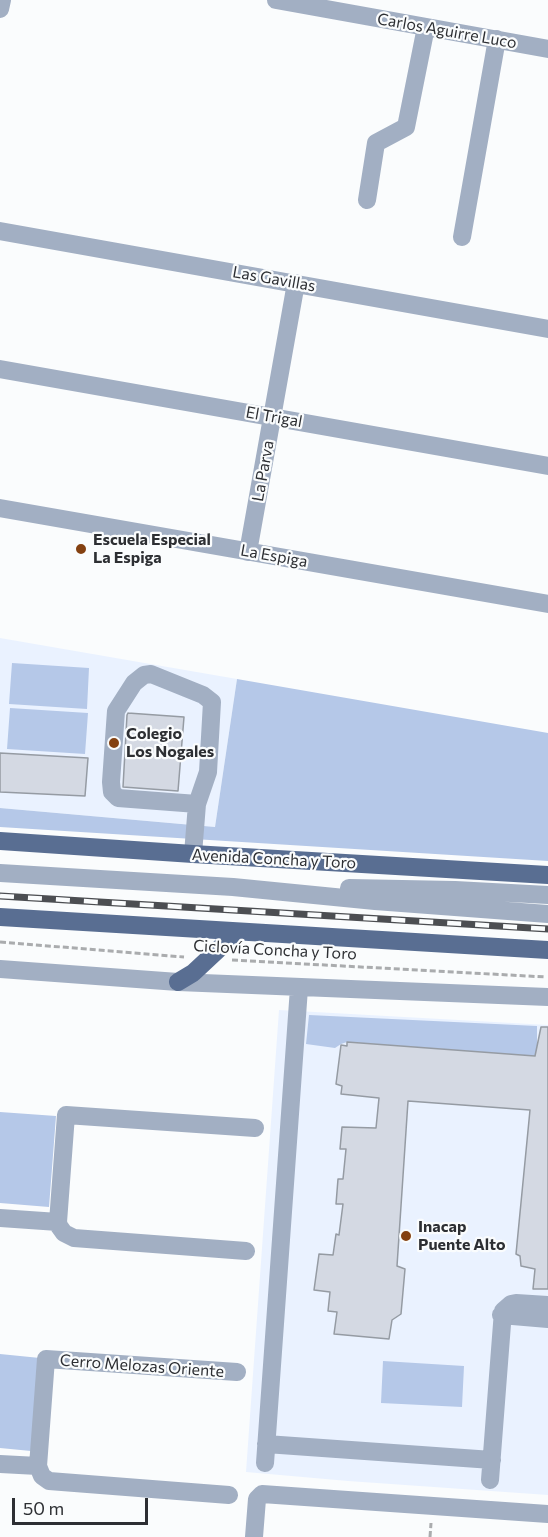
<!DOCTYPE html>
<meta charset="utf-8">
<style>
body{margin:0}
#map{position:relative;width:548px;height:1537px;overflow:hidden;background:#fafcfd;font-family:Commissioner,sans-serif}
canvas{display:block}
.scale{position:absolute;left:12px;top:1498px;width:136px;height:27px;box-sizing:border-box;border:3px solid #2d2f33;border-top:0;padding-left:8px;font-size:18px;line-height:21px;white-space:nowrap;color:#2d2f33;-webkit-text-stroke:4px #fafcfd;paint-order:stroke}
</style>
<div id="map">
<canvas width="548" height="1537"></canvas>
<div class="scale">50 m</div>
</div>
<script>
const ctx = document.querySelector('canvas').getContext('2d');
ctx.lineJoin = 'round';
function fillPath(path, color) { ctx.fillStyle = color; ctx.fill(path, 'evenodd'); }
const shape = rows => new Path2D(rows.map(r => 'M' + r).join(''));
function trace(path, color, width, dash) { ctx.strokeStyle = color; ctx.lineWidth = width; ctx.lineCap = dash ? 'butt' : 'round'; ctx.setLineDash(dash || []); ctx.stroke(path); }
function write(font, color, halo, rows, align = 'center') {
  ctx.font = font + ' Commissioner,sans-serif'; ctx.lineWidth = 4.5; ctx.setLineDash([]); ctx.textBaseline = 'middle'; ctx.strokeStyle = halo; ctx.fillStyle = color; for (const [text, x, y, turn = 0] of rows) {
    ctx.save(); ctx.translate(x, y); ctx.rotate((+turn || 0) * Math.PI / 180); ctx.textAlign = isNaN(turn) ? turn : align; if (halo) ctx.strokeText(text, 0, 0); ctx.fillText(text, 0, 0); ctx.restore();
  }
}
fillPath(shape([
 [0,638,237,679,215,827,0,808],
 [279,1010,548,1025,548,1495,348,1481,246,1472]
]), '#eaf2ff');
fillPath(shape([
 [12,663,89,668,87,709,9,704],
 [237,679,548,733,548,861,0,827,0,808,215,827],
 [10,708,88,713,85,754,7,749],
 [309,1015,537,1026,537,1049,535,1056,347,1042,341,1044,335,1048,306,1044],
 [0,1112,56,1116,49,1207,0,1203],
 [0,1354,40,1358,31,1451,0,1448],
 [383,1361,464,1366,462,1407,381,1403]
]), '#b5c8e8');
const building = shape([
 [128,713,184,717,178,791,123,787,127,715,128,713],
 [0,753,88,758,85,796,0,792,0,753],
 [541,1027,548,1027,548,1289,533,1289,535,1269,521,1266,520,1256,516,1254,530,1110,408,1101,397,1266,405,1269,401,1314,392,1320,389,1339,334,1334,337,1312,328,1311,330,1292,314,1290,319,1254,333,1255,336,1234,339,1235,343,1204,336,1204,338,1179,343,1179,346,1149,340,1149,342,1127,376,1128,379,1098,341,1094,342,1086,336,1084,341,1045,347,1046,347,1042,535,1056,541,1027]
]);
fillPath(building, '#d4d9e3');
trace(building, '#959ba3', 1.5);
trace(shape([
 [0,942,184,957],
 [232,960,546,977],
 [430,1537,431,1523]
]), '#aaacae', 3, [6, 3]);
trace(shape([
 [276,0,548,49],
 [0,9,2,0],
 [367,200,376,143,406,127,426,27],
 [0,231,548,329],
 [462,237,497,39],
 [0,369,548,466],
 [0,508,548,604],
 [248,552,296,283],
 [193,854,197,804,208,772,212,702,203,695,151,674,144,675,134,683,116,711,111,782,112,792,118,798,197,804],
 [0,873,233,887,375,901,548,914],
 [349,888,455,890,548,895],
 [0,969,178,982,548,997],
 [0,1218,58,1222],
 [246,1251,74,1238,64,1233,59,1226,58,1222,66,1115,255,1128],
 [501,1315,548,1319],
 [266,1444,492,1460],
 [265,1463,299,988],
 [0,1464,38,1466],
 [490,1480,503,1311,511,1304,516,1303,548,1305],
 [229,1495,49,1481,42,1476,38,1466,46,1359,237,1372],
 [254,1537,257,1499,262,1494,548,1514]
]), '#a2afc3', 18);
trace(shape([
 [0,841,193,854,548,875],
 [0,917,548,950],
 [178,982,193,973,237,932]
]), '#596e92', 18);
const rail = shape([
 [0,896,548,929]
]);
trace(rail, '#4c4e52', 7);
trace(rail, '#fafcfd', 4.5, [14]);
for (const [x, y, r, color] of [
 [81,549,6,"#844111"],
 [114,743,6,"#844111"],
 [406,1236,6,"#844111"]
]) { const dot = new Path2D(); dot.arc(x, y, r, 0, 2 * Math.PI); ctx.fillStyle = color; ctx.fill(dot); trace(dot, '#fafcfd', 2); }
write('16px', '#2d2f33', '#fafcfd', [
 ["Carlos Aguirre Luco",447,31,10],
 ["Las Gavillas",274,279,10],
 ["El Trigal",274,417,10],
 ["La Parva",263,471,-80],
 ["La Espiga",274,556,10],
 ["Avenida Concha y Toro",274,859,3],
 ["Ciclovía Concha y Toro",275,950,3],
 ["Cerro Melozas Oriente",142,1366,4]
]);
write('bold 16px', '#2d2f33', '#fafcfd', [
 ["Escuela Especial",93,540],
 ["La Espiga",93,558],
 ["Colegio",126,734],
 ["Los Nogales",126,752],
 ["Inacap",418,1227],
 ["Puente Alto",418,1245]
], 'left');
</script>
